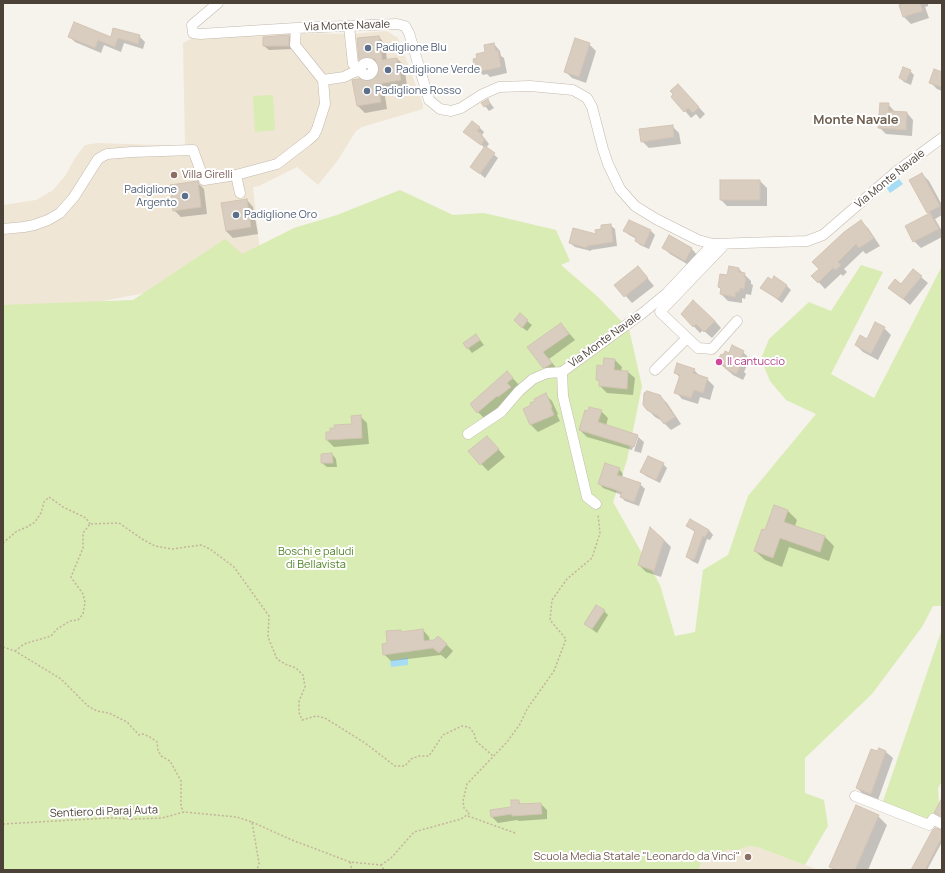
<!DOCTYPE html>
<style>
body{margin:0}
#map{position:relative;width:945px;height:873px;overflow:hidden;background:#f6f2ec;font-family:Manrope,sans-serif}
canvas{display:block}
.frame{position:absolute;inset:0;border:4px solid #4c4238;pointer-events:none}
</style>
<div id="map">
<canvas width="945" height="873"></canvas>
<div class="frame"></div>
</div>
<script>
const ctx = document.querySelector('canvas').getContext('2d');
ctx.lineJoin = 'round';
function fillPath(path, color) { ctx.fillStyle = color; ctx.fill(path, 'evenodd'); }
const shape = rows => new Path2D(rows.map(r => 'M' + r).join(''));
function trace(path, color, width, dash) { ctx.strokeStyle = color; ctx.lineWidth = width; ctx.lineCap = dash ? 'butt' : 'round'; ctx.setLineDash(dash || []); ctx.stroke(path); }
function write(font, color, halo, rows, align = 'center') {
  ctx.font = font + ' Manrope,sans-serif'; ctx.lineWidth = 4; ctx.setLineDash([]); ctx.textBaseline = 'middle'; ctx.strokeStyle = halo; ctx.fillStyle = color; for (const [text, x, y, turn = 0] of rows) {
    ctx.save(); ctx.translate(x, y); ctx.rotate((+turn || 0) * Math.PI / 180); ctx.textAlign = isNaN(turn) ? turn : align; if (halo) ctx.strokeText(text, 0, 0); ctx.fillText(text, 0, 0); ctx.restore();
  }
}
fillPath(shape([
 [387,31,398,38,423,104,423,109,362,127,356,131,338,160,318,185,297,167,259,186,253,187,264,289,145,293,40,313,3,316,3,205,36,200,53,190,65,176,75,158,85,145,98,143,185,146,183,43,194,37,292,33,351,34],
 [749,846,757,847,819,870,698,870,701,861,710,859,716,855,723,853,728,849,740,849]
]), '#f0e6d5');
fillPath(shape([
 [273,95,275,130,255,132,253,96],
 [400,190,453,215,484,213,556,230,570,261,561,265,598,297,629,329,642,386,627,460,613,502,660,585,675,636,695,632,703,570,728,555,748,496,816,414,786,400,770,381,761,359,769,339,809,302,831,311,861,265,883,272,831,374,874,398,942,266,942,606,933,606,922,627,872,694,805,758,805,793,824,800,828,826,805,865,757,847,749,846,740,849,738,853,728,849,723,853,716,855,710,859,702,861,698,870,3,870,3,305,133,300,225,239,242,254,294,228,337,215],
 [942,629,942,781,938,788,939,803,929,823,882,804]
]), '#d8ecb3');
fillPath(shape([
 [899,179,903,184,890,193,886,187],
 [408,658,408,665,391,667,390,661]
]), '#a6ddf5');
fillPath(shape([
 [908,3,928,3,928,6,925,7,929,18,911,24,904,17,900,6],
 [114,29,139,36,145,42,143,49,124,43,121,52,104,45,101,53,75,42,70,37,111,39],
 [289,36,293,40,293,49,269,50,264,46],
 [379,37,385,44,387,60,397,59,404,65,407,86,384,90,387,109,365,113,358,106,379,77,377,66,367,67,360,60,358,39],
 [494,44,500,51,501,56,504,58,507,73,490,77,487,74,483,75,476,68],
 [589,44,596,51,586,83,572,78,565,71],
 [910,71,914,75,911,85,904,82,900,78],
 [942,73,942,91,937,89,930,82],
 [685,92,705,114,700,119,696,114,691,118,685,111],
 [488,100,494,108,489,111,485,106],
 [888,104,895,112,907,113,913,120,912,136,886,134,879,127],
 [672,126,679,133,681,144,649,148,642,141],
 [480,128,484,132,482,135,489,144,486,148,498,158,485,178,472,167,485,148,465,132],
 [922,174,929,181,942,205,942,215,935,219,942,231,942,237,921,248,914,241,931,214,928,212],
 [760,181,767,188,767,206,727,206,720,199],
 [197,182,204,189,207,214,181,217,174,210],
 [247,200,253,207,258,234,233,238,226,231],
 [629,221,651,231,655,235,649,249,640,245,636,241,637,239,629,235,625,231],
 [861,222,868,228,880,246,866,254,863,251,844,269,847,272,843,276,841,274,825,289,813,276],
 [610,225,615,229,617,246,591,250,591,251,575,247,570,243,597,235],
 [670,236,692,249,698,256,692,267,670,254,663,247],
 [739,269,751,281,751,284,753,285,751,295,746,294,745,299,742,298,742,303,728,301,721,294,722,290,719,287,728,276],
 [644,274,654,286,632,303,616,285],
 [921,277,928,283,910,305,890,288,902,285],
 [787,286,791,290,782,303,762,288],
 [682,314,715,321,721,328,712,338,703,330,700,333],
 [520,315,532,325,527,331,519,325],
 [561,324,575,340,549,359,558,370,550,373,529,347],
 [876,324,884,328,891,335,878,360,863,352,856,345,867,340],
 [476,335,484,345,472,353,464,343],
 [743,352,750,359,744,372,746,374,743,380,733,375,718,362,724,357,729,354],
 [615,360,622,367,621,371,628,372,635,378,633,395,607,393,600,386,600,383,597,379,604,367],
 [694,370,700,376,707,379,714,386,710,400,700,397,698,404,682,399,676,392,680,378,675,372],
 [507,372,519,385,513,390,517,394,504,402,485,419,478,412],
 [545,394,552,401,558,414,557,415,560,421,538,432,531,425,524,410,533,406],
 [660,396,667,403,681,424,671,430,662,421,655,417,648,410],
 [601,411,608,418,606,426,637,436,644,442,641,453,634,451,638,438,636,438,632,450,587,437,580,430],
 [360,416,367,423,369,444,334,447,327,440,353,425],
 [494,444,505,457,488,471,470,452],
 [332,454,336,459,337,467,327,467,322,463],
 [663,464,667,468,660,483,646,476,641,472],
 [619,469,623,474,622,478,640,484,645,489,639,506,625,501,621,497,622,495,603,488,599,483],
 [788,511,797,520,795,526,825,537,834,546,829,561,789,547,782,567,765,560,755,551,766,532],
 [688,526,709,530,713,535,710,540,707,539,698,564,692,561,687,557,696,533],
 [664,540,671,547,661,577,646,572,639,565],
 [604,611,608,615,597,633,585,624],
 [423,630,429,637,430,642,446,644,453,651,446,659,441,655,391,661,384,654,388,644,400,631,402,633],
 [879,749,886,752,893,758,878,800,864,795,857,788],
 [518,801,522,805,541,804,547,810,547,819,519,821,517,820,498,823,492,817,513,808],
 [878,816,887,825,868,870,834,870,830,866],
 [942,831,942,842,927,870,913,870]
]), '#0003');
const building = shape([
 [905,3,920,3,923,11,903,17,899,5,905,3],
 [74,22,111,37,113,28,140,35,138,44,118,38,115,47,98,40,95,48,68,37,74,22],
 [289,35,289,46,263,46,263,37,289,35],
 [379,36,382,60,397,58,401,80,378,84,381,102,357,106,352,80,378,76,375,59,359,60,357,38,379,36],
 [575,38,590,43,579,77,564,72,575,38],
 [494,43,496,51,498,50,501,67,482,71,481,68,475,69,473,59,477,58,476,54,485,52,484,45,494,43],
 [903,67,911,70,906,81,899,78,903,67],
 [934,69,942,72,942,87,929,83,934,69],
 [678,84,699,107,693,113,688,108,684,112,671,97,673,94,670,91,678,84],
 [488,99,490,104,484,107,481,103,488,99],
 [880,103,889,103,888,111,907,112,906,130,878,128,880,103],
 [472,121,480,127,477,131,482,134,481,136,485,139,481,145,463,132,472,121],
 [673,125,674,137,641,142,639,129,673,125],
 [485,146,495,153,480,174,470,167,485,146],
 [922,173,940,206,927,213,909,180,922,173],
 [720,180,760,180,760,200,720,200,720,180],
 [198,181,201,207,173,211,170,185,198,181],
 [247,199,251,227,226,231,221,203,247,199],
 [930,213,939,229,913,242,905,226,930,213],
 [629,220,651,230,644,246,635,241,636,237,623,231,629,220],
 [861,220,874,238,859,248,856,244,838,262,841,265,836,270,833,268,818,283,811,276,819,269,812,262,844,232,861,220],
 [611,224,613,242,587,246,587,248,569,243,573,228,596,234,595,230,601,229,601,225,611,224],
 [669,235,692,248,685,261,662,248,669,235],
 [638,266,648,278,624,297,614,285,638,266],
 [729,266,739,268,739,272,745,273,744,277,746,278,744,289,740,288,739,292,736,292,735,297,720,294,721,288,718,287,720,274,727,275,729,266],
 [913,269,922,276,903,299,888,288,895,279,901,284,913,269],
 [774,276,787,285,778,299,760,288,768,277,772,280,774,276],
 [693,300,715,321,704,332,696,324,693,327,681,314,693,300],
 [520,313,528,320,522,328,514,320,520,313],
 [875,322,885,327,871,354,855,345,860,335,867,339,875,322],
 [561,323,569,334,543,352,552,363,548,366,543,368,527,347,561,323],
 [476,334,480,340,467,349,463,343,476,334],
 [732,345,744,351,737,366,740,367,736,374,725,368,726,366,717,362,721,354,723,355,725,351,729,353,732,345],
 [604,358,615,359,614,370,628,371,627,389,599,386,599,380,596,380,597,365,603,366,604,358],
 [677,363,695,369,693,373,708,378,703,393,694,390,691,398,674,393,680,375,674,373,677,363],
 [507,371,513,378,507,383,511,387,498,397,497,396,477,413,470,404,507,371],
 [647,391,660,395,675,417,664,424,658,416,647,410,643,405,644,393,647,391],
 [546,393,552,407,551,408,554,415,530,425,523,409,531,405,530,403,535,401,534,399,546,393],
 [589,407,602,410,598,422,638,435,634,447,579,430,585,410,588,411,589,407],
 [361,415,362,438,326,440,326,432,330,432,330,428,335,428,334,425,352,424,351,416,361,415],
 [487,436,499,449,480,465,468,451,487,436],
 [332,453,333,463,321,463,321,454,332,453],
 [648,456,664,463,656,480,640,472,648,456],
 [605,463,620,468,617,475,641,483,634,502,620,497,622,492,598,484,605,463],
 [774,505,788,510,784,522,825,536,820,552,780,538,773,558,754,551,762,529,765,530,774,505],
 [690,519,709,530,705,537,703,536,694,560,686,557,695,531,686,526,690,519],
 [650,527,664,540,654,571,638,565,650,527],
 [596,605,605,610,592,629,584,624,596,605],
 [423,629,424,641,434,640,438,636,447,644,439,653,433,648,383,655,382,644,387,643,386,631,401,630,401,632,423,629],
 [879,748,886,751,871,794,856,788,871,749,877,751,879,748],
 [942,798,942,817,934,813,942,798],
 [511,800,519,800,519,804,541,803,542,814,512,816,512,814,491,817,490,810,511,807,511,800],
 [856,805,879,815,855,870,837,870,829,867,856,805],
 [935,828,942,830,942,837,925,870,911,870,932,831,935,828]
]);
fillPath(building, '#d9cdc0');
trace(building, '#d4c4b3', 1);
const minor = shape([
 [218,3,192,25,193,33,200,34,296,28,397,24,405,26,409,33,429,100,440,109,451,111,461,108,483,94,499,87,530,86,573,90,587,98,592,107,603,149,608,164,620,189,635,206,656,219,698,240,713,244,807,241,823,235,897,171,942,138],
 [296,28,295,45,323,80],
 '361 69a6 6 0 1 1 12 0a6 6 0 1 1-12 0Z',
 [236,175,240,193],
 [3,229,24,227,34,225,48,220,60,213,74,197,98,159,103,156,107,154,132,152,193,150,204,180,236,175,277,164,307,141,314,135,317,129,325,104,323,80,344,77,352,73,361,70,353,64,349,26],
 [725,244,660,312,698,348,712,349,737,321],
 [655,370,687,338],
 [562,372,563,396,587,497,596,504],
 [468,434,501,412,519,391,533,379,547,373,562,372,644,312,667,293,713,244],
 [855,796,929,825,933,819,942,824]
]);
trace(minor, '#c3b9ad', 11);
trace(shape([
 [3,543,17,531,27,527,35,522,41,513,44,502,49,497,63,507,86,518,90,524],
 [3,647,15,651,61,679,88,706,97,711,109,713,127,722,139,735,143,734,150,737,157,742,158,750,161,756,170,761,181,781,181,807,184,812],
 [15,651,24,644,51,636,57,629,70,621,78,620,83,614,85,602,83,594,71,577,83,548,83,533,90,524,119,523,142,539,155,546,172,549,201,545,210,549,234,567,269,616,268,637,277,659,285,664,296,668,303,675,305,687,299,701,299,712,302,720,316,716,325,718,365,743,395,766,405,766,411,759,419,756,429,756,443,735,462,726,469,727,474,733,476,741,493,756],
 [468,816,515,833],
 [252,822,292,840,350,862,381,865,384,870],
 [3,824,108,818,133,819,162,818,184,812,237,817,252,822,259,863,257,870],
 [350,862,352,870],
 [381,865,391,858,414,832,461,819,467,815,469,813,464,808,463,801,467,784,507,742,520,724,527,709,554,671,566,639,550,620,552,600,567,579,592,558,600,533,598,514]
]), '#c6b39d', 1.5, [2, 2]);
trace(minor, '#fff', 10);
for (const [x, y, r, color] of [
 [368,48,4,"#5c6f8a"],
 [388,70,4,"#5c6f8a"],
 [367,91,4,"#5c6f8a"],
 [174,175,4,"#8d6e63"],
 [185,196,4,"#5c6f8a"],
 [236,215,4,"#5c6f8a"],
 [719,362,4,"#d1479c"],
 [748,857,4,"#8d6e63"]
]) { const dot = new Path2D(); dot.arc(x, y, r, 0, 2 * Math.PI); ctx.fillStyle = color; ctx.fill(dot); trace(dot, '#fff', 1.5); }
write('11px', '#4c4238', '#fff', [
 ["Via Monte Navale",347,26,-2],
 ["Via Monte Navale",890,179,-39],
 ["Via Monte Navale",605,340,-36],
 ["Sentiero di Paraj Auta",104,812,-2]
]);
write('11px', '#4e5e75', '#fff', [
 ["Padiglione Blu",376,48],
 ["Padiglione Verde",396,70],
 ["Padiglione Rosso",375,91],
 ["Padiglione",177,190,"right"],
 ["Argento",177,203,"right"],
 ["Padiglione Oro",244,215]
], 'left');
write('11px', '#785e54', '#fff', [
 ["Villa Girelli",182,175],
 ["Scuola Media Statale \"Leonardo da Vinci\"",740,857,"right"]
], 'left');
write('11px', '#b23c85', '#fff', [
 ["Il cantuccio",727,362]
], 'left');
write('11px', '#528326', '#fff', [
 ["Boschi e paludi",316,552],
 ["di Bellavista",316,565]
]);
write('bold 13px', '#6f5f4f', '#fff', [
 ["Monte Navale",856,120]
]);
</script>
